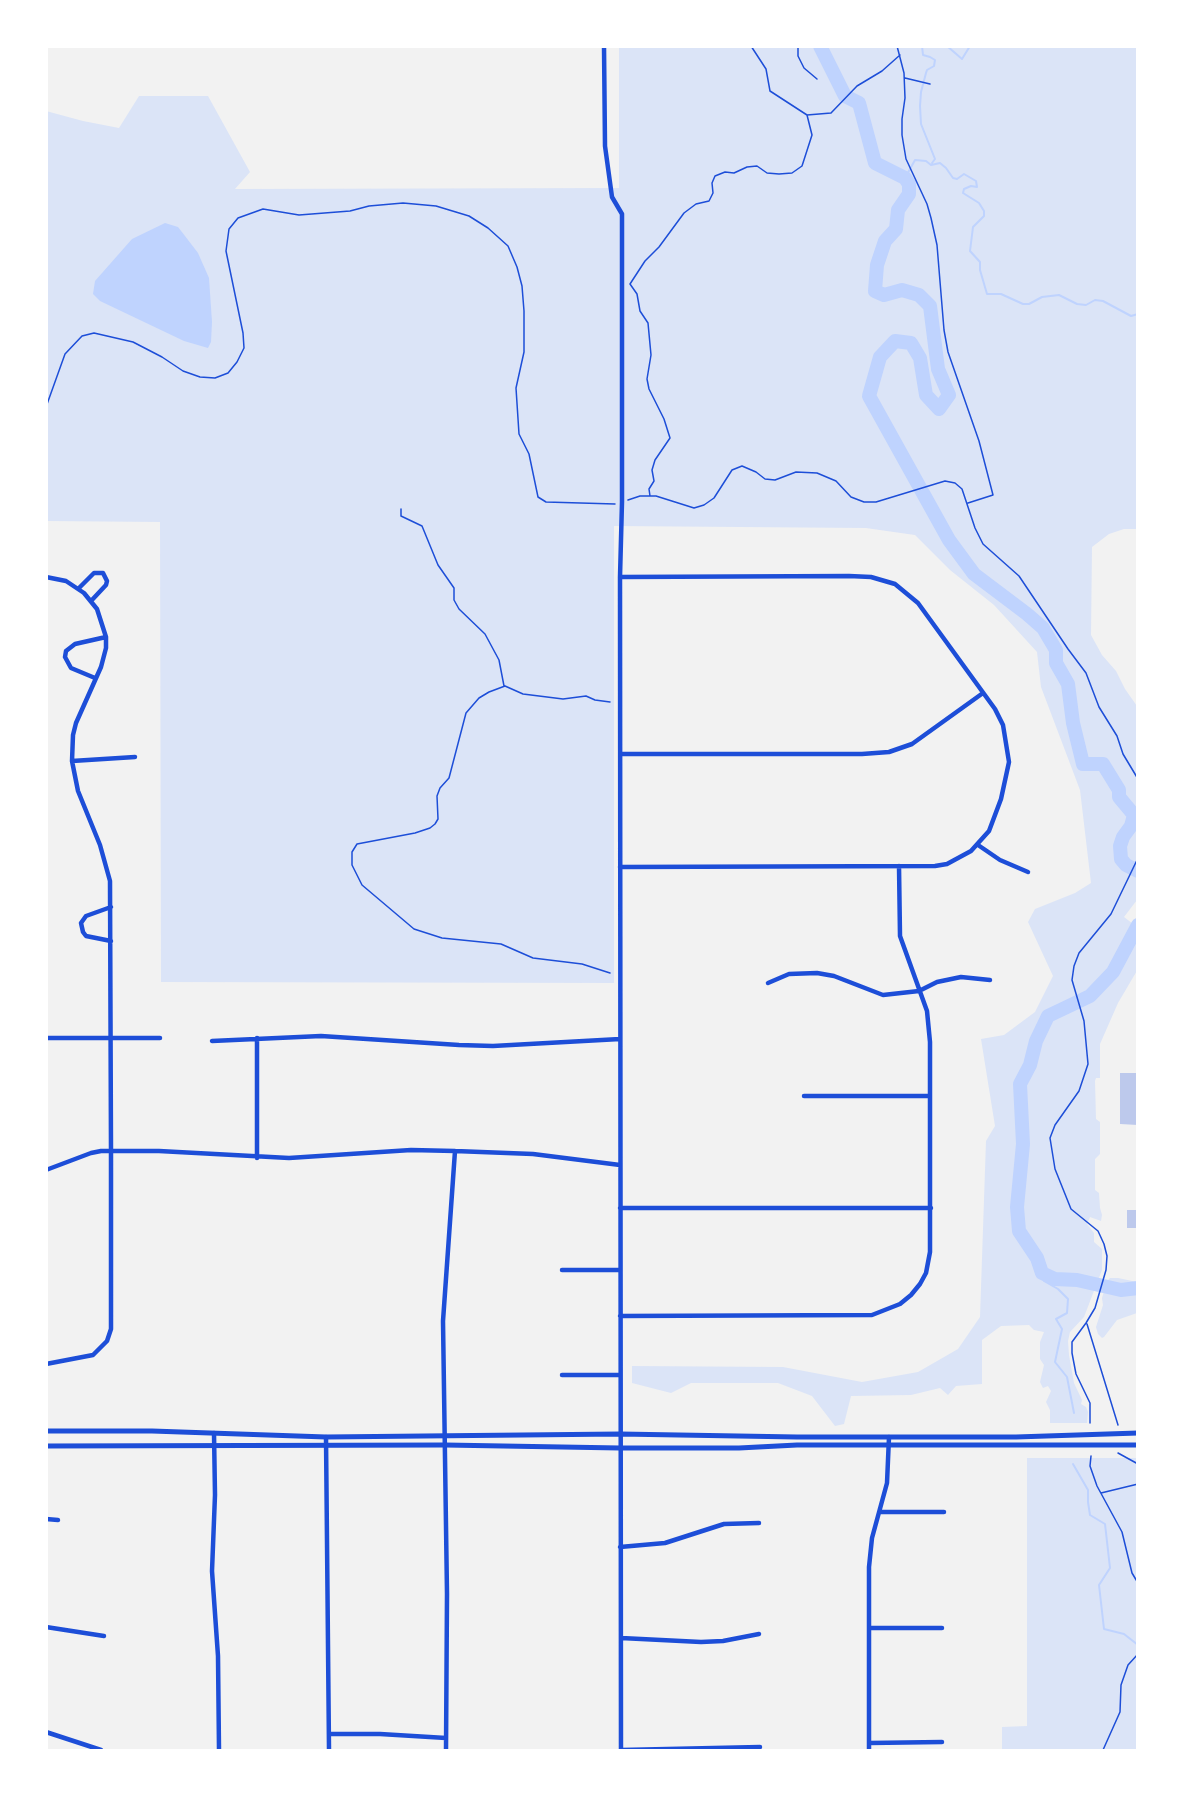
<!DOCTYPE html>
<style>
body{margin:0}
#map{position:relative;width:1184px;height:1797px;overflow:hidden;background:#f2f2f2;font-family:"Asap Condensed",sans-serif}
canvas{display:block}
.frame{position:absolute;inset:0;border:48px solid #fff;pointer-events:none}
</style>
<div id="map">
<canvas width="1184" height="1797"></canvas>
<div class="frame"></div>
</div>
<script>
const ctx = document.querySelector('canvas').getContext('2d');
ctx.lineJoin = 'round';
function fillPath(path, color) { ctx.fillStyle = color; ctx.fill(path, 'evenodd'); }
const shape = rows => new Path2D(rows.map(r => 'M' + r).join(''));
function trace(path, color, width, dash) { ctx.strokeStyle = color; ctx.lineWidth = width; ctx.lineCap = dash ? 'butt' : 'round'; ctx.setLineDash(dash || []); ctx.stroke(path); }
fillPath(shape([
 [619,47,1137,47,1137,529,1124,529,1109,534,1092,547,1091,635,1102,655,1116,671,1125,689,1137,706,1137,900,1124,917,1137,927,1138,969,1118,1003,1100,1044,1100,1078,1096,1078,1095,1081,1096,1119,1100,1122,1100,1154,1095,1159,1095,1190,1099,1193,1100,1208,1102,1215,1101,1221,1090,1217,1087,1224,1094,1233,1094,1242,1102,1249,1102,1270,1084,1317,1070,1332,1068,1341,1069,1355,1074,1383,1082,1400,1081,1404,1086,1407,1088,1412,1087,1423,1050,1423,1050,1410,1046,1402,1051,1391,1048,1386,1043,1388,1040,1382,1044,1365,1040,1359,1040,1342,1044,1332,1034,1330,1029,1325,1001,1326,982,1340,982,1384,956,1386,948,1395,940,1388,911,1395,851,1396,844,1424,835,1426,812,1396,778,1383,691,1383,671,1393,632,1383,632,1366,783,1367,862,1382,918,1372,958,1349,980,1317,986,1141,995,1126,981,1039,1004,1035,1035,1012,1053,976,1028,922,1035,909,1075,893,1091,883,1080,790,1041,687,1037,652,994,605,950,570,915,535,866,528,614,526,614,983,161,982,160,522,47,521,46,111,83,121,119,128,139,96,208,96,250,172,235,189,619,188],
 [1110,1278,1118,1278,1137,1282,1137,1313,1117,1320,1104,1337,1102,1338,1098,1334,1096,1327,1103,1305,1102,1298,1107,1281],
 [1027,1458,1137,1458,1137,1750,1002,1750,1002,1727,1027,1726]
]), '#dbe4f7');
fillPath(shape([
 [165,223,178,227,185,236,198,253,209,278,212,322,211,342,208,348,184,341,100,301,93,294,95,281,132,239]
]), '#bfd3fe');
trace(shape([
 [922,46,923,55,930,57,935,60,934,66,927,70,926,73,921,92,920,106,921,124,935,159,932,163],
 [947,46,962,59,970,46],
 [905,178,915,160,926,161,931,165,940,163,946,168,953,178,957,179,964,174,976,181,977,187,971,186,964,189,963,193,979,203,984,211,984,216,973,227,970,251,980,262,980,270,987,294,1001,294,1023,304,1029,304,1042,297,1059,295,1077,304,1086,305,1095,300,1103,301,1131,316,1138,314],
 [1134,815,1138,818],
 [1042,1273,1044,1281,1058,1289,1068,1299,1067,1313,1056,1319,1062,1329,1055,1362,1067,1377,1074,1413],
 [1073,1464,1088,1490,1088,1502,1090,1515,1105,1524,1110,1568,1099,1585,1104,1629,1124,1634,1138,1645]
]), '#bfd3fe', 2);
trace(shape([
 [820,46,845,96,859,103,875,163,905,178,909,184,909,194,898,210,896,229,885,241,877,265,875,291,884,295,902,290,919,295,930,306,938,369,949,395,939,409,926,395,920,358,911,343,895,341,880,357,869,396,949,540,974,574,1027,614,1043,628,1056,650,1056,663,1068,684,1073,723,1083,764,1103,764,1119,790,1119,797,1134,815,1131,826,1123,837,1120,846,1121,859,1126,865,1138,871],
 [1138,925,1113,972,1090,996,1048,1016,1036,1041,1030,1065,1020,1084,1023,1144,1017,1207,1019,1231,1037,1258,1042,1273,1055,1279,1077,1280,1121,1290,1138,1288]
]), '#bfd3fe', 14);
fillPath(shape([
 [1120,1073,1138,1073,1138,1125,1120,1124],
 [1127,1210,1138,1210,1138,1228,1127,1228]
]), '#bdc9ec');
trace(shape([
 [751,46,766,69,770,91,807,115,831,113,857,86,882,71,900,55],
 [798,46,798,56,804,68,817,79],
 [897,46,904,73,905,98,902,119,902,135,906,159,927,204,931,218,937,245,944,330,948,352,979,441,993,495,968,503],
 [905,78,930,84],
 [46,407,65,354,82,336,94,333,133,342,162,357,183,371,200,377,215,378,228,373,237,362,244,348,243,333,226,251,229,229,238,218,263,209,299,215,350,211,369,206,403,203,436,206,469,216,488,228,508,246,517,267,522,286,524,311,524,352,516,388,519,434,529,454,538,497,546,502,615,504],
 [650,496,649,489,654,481,652,470,655,460,670,438,664,419,649,389,647,379,651,355,648,323,640,311,637,294,630,284,645,261,659,247,684,213,696,204,709,201,713,193,712,183,715,176,725,172,734,173,747,167,757,166,767,173,779,174,792,173,802,166,812,135,807,115],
 [628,500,640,496,656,496,694,508,704,505,714,498,732,470,742,466,756,472,765,479,775,480,796,472,817,473,836,481,851,497,864,502,876,502,945,481,955,483,962,489,975,528,983,544,1019,576,1068,649,1086,673,1099,707,1117,736,1123,754,1138,779],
 [401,509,401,516,422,526,438,565,454,588,454,600,459,609,485,634,499,660,504,686],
 [610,973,582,964,533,958,501,944,442,938,414,929,362,885,352,865,352,852,357,844,415,833,430,828,435,824,438,819,437,796,440,788,449,778,466,713,479,698,489,692,505,686,523,694,563,699,586,696,595,700,610,702],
 [1087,1324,1118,1425],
 [1090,1423,1090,1403,1076,1374,1072,1353,1072,1342,1086,1323,1095,1308,1106,1270,1107,1256,1104,1244,1098,1231,1071,1209,1055,1169,1050,1138,1055,1125,1079,1091,1088,1064,1084,1021,1072,980,1074,966,1079,953,1111,914,1138,858],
 [1118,1453,1138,1464],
 [1091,1456,1090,1466,1097,1486,1122,1532,1132,1573,1138,1583],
 [1101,1493,1138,1484],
 [1103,1750,1120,1712,1121,1685,1128,1665,1138,1654]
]), '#1d4ed8', 1.5);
trace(shape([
 [604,46,605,146,612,197,622,214,622,502,620,577,621,1750],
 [46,577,66,581,84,593,97,609,106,637,106,648,101,667,76,723,73,735,72,761,78,791,100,845,110,881,111,1151,111,1329,107,1341,93,1355,46,1364],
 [620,577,849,576,871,577,895,584,918,603,995,709,1003,725,1009,762,1001,799,989,831,971,851,947,864,935,866,620,867],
 [78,589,94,573,103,573,107,581,106,585,91,601],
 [95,678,71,668,65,657,66,651,75,644,106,637],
 [621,754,862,754,889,752,912,744,983,693],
 [72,761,135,757],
 [978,845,1000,860,1028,872],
 [111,941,86,936,83,932,81,923,86,916,111,907],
 [768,983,789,974,817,973,834,976,883,995,919,991,937,982,961,977,990,980],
 [48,1038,160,1038],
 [257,1038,257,1158],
 [212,1041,321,1036,459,1045,493,1046,620,1039],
 [804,1096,930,1096],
 [46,1170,91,1153,101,1151,159,1151,289,1158,411,1150,455,1151,533,1154,620,1165],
 [620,1208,931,1208],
 [562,1270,620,1270],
 [620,1316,872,1315,900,1304,911,1295,920,1284,926,1273,930,1252,930,1042,927,1011,900,936,899,866],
 [562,1375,620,1375],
 [214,1433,215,1495,212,1571,218,1656,219,1750],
 [326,1437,329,1750],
 [879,1512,944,1512],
 [46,1519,58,1520],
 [620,1547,665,1543,724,1524,759,1523],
 [46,1627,104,1636],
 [869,1628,942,1628],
 [621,1638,701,1642,723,1641,759,1634],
 [46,1732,101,1750],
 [329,1734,380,1734,446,1738],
 [869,1743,942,1742],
 [446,1750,447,1594,443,1321,455,1151],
 [621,1750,760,1747],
 [869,1750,869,1567,872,1538,887,1483,889,1437]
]), '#1d4ed8', 4.5);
trace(shape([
 [46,1431,152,1431,326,1437,620,1434,797,1437,1016,1437,1138,1433],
 [46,1446,445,1445,620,1448,739,1448,797,1445,1138,1445]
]), '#1d4ed8', 5);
</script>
